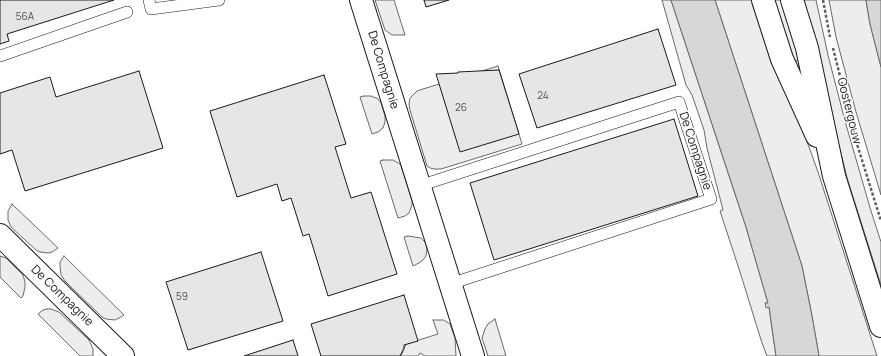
<!DOCTYPE html>
<style>
body{margin:0}
canvas{display:block;background:#fff}
</style>
<canvas width="881" height="356"></canvas>
<script>
const ctx = document.querySelector('canvas').getContext('2d');
ctx.lineJoin = 'round';
function fillPath(path, color) { ctx.fillStyle = color; ctx.fill(path, 'evenodd'); }
const shape = rows => new Path2D(rows.map(r => 'M' + r).join(''));
function trace(path, color, width, dash) { ctx.strokeStyle = color; ctx.lineWidth = width; ctx.lineCap = dash ? 'butt' : 'round'; ctx.setLineDash(dash || []); ctx.stroke(path); }
function write(font, color, halo, rows, align = 'center') {
  ctx.font = font + ' Manrope,sans-serif'; ctx.lineWidth = 3; ctx.setLineDash([]); ctx.textBaseline = 'middle'; ctx.strokeStyle = halo; ctx.fillStyle = color; for (const [text, x, y, turn = 0] of rows) {
    ctx.save(); ctx.translate(x, y); ctx.rotate((+turn || 0) * Math.PI / 180); ctx.textAlign = isNaN(turn) ? turn : align; if (halo) ctx.strokeText(text, 0, 0); ctx.fillText(text, 0, 0); ctx.restore();
  }
}
const green = shape([
 [375,0,394,0,405,35,392,35,385,30,375,0],
 [662,0,671,0,746,227,768,303,765,303,769,307,776,356,767,356,762,343,740,272,720,211,723,210,707,148,704,130,692,95,686,85,662,0],
 [715,0,756,0,818,172,877,356,819,356,812,316,802,266,715,0],
 [768,0,787,0,800,60,796,61,792,60,768,0],
 [804,0,816,0,828,55,845,121,871,211,881,242,881,285,848,181,808,25,804,0],
 [829,0,866,0,870,24,881,67,881,195,856,112,836,37,829,0],
 [498,66,522,144,441,169,434,169,430,168,427,166,410,110,409,104,410,98,417,91,423,89,498,66],
 [364,96,371,96,373,97,377,98,381,103,385,116,385,122,383,128,378,132,372,134,360,97,364,96],
 [383,160,393,160,400,164,401,166,412,201,412,205,409,213,405,216,398,218,380,161,383,160],
 [12,204,58,248,52,252,48,253,40,252,36,250,11,227,8,220,8,211,12,204],
 [408,236,421,238,425,242,427,248,426,256,423,260,419,263,413,266,404,237,408,236],
 [0,256,6,258,23,275,25,282,25,287,23,296,21,298,0,277,0,256],
 [64,256,124,315,119,318,115,320,106,319,102,317,65,281,61,275,60,266,60,262,64,256],
 [47,309,51,309,59,312,89,340,93,349,93,356,80,356,38,314,43,310,47,309],
 [495,319,506,356,488,356,482,338,485,329,488,324,495,319],
 [433,320,444,320,450,324,455,338,456,356,425,356,420,353,418,356,401,356,406,344,438,334,433,320]
]);
fillPath(green, '#ededed');
trace(green, '#6a6a6a', 1);
const water = shape([
 [671,0,715,0,802,266,812,316,819,356,776,356,769,307,766,308,765,303,768,303,746,227,671,0],
 [866,0,881,0,881,67,870,24,866,0]
]);
fillPath(water, '#d7d7d7');
trace(water, '#6a6a6a', 1);
const building = shape([
 [0,0,114,0,7,34,9,41,0,44,0,0],
 [424,0,449,0,426,7,424,0],
 [658,29,676,85,537,128,519,74,658,29],
 [499,70,519,134,460,152,436,74,458,73,458,72,499,70],
 [139,71,163,148,25,191,12,150,0,154,0,93,50,77,56,97,139,71],
 [324,75,346,144,335,147,351,198,371,192,397,274,328,296,309,234,303,236,291,198,282,201,277,184,237,197,210,111,324,75],
 [674,119,698,196,494,260,470,183,674,119],
 [261,252,283,321,188,350,166,282,261,252],
 [404,295,418,341,404,345,404,348,400,356,321,356,311,324,404,295],
 [293,340,298,356,244,356,293,340]
]);
fillPath(building, '#e6e6e6');
trace(building, '#1a1a1a', 1);
const lane = shape([
 [149,0,151,9,219,0],
 [0,56,127,12],
 [419,186,679,102,711,199,450,284]
]);
const street = shape([
 [361,0,473,356],
 [0,235,123,356]
]);
const secondary = shape([
 [763,0,782,59,817,136],
 [792,0,807,48,834,176,881,326]
]);
trace(lane, '#1a1a1a', 12);
trace(street, '#1a1a1a', 24);
trace(secondary, '#1a1a1a', 24);
trace(shape([
 [823,0,830,37],
 [833,48,857,144,881,221]
]), '#5f5f5f', 2.5, [3, 2]);
trace(lane, '#fff', 11);
trace(street, '#fff', 22);
trace(secondary, '#fff', 22);
write('10px', '#4d4d4d', null, [
 ["56A",25,17],
 ["24",543,96],
 ["26",461,108],
 ["59",182,297]
]);
write('12px', '#1a1a1a', '#fff', [
 ["De Compagnie",383,70,73],
 ["Oostergouw",849,111,76],
 ["De Compagnie",695,151,72],
 ["De Compagnie",62,296,44]
]);
</script>
